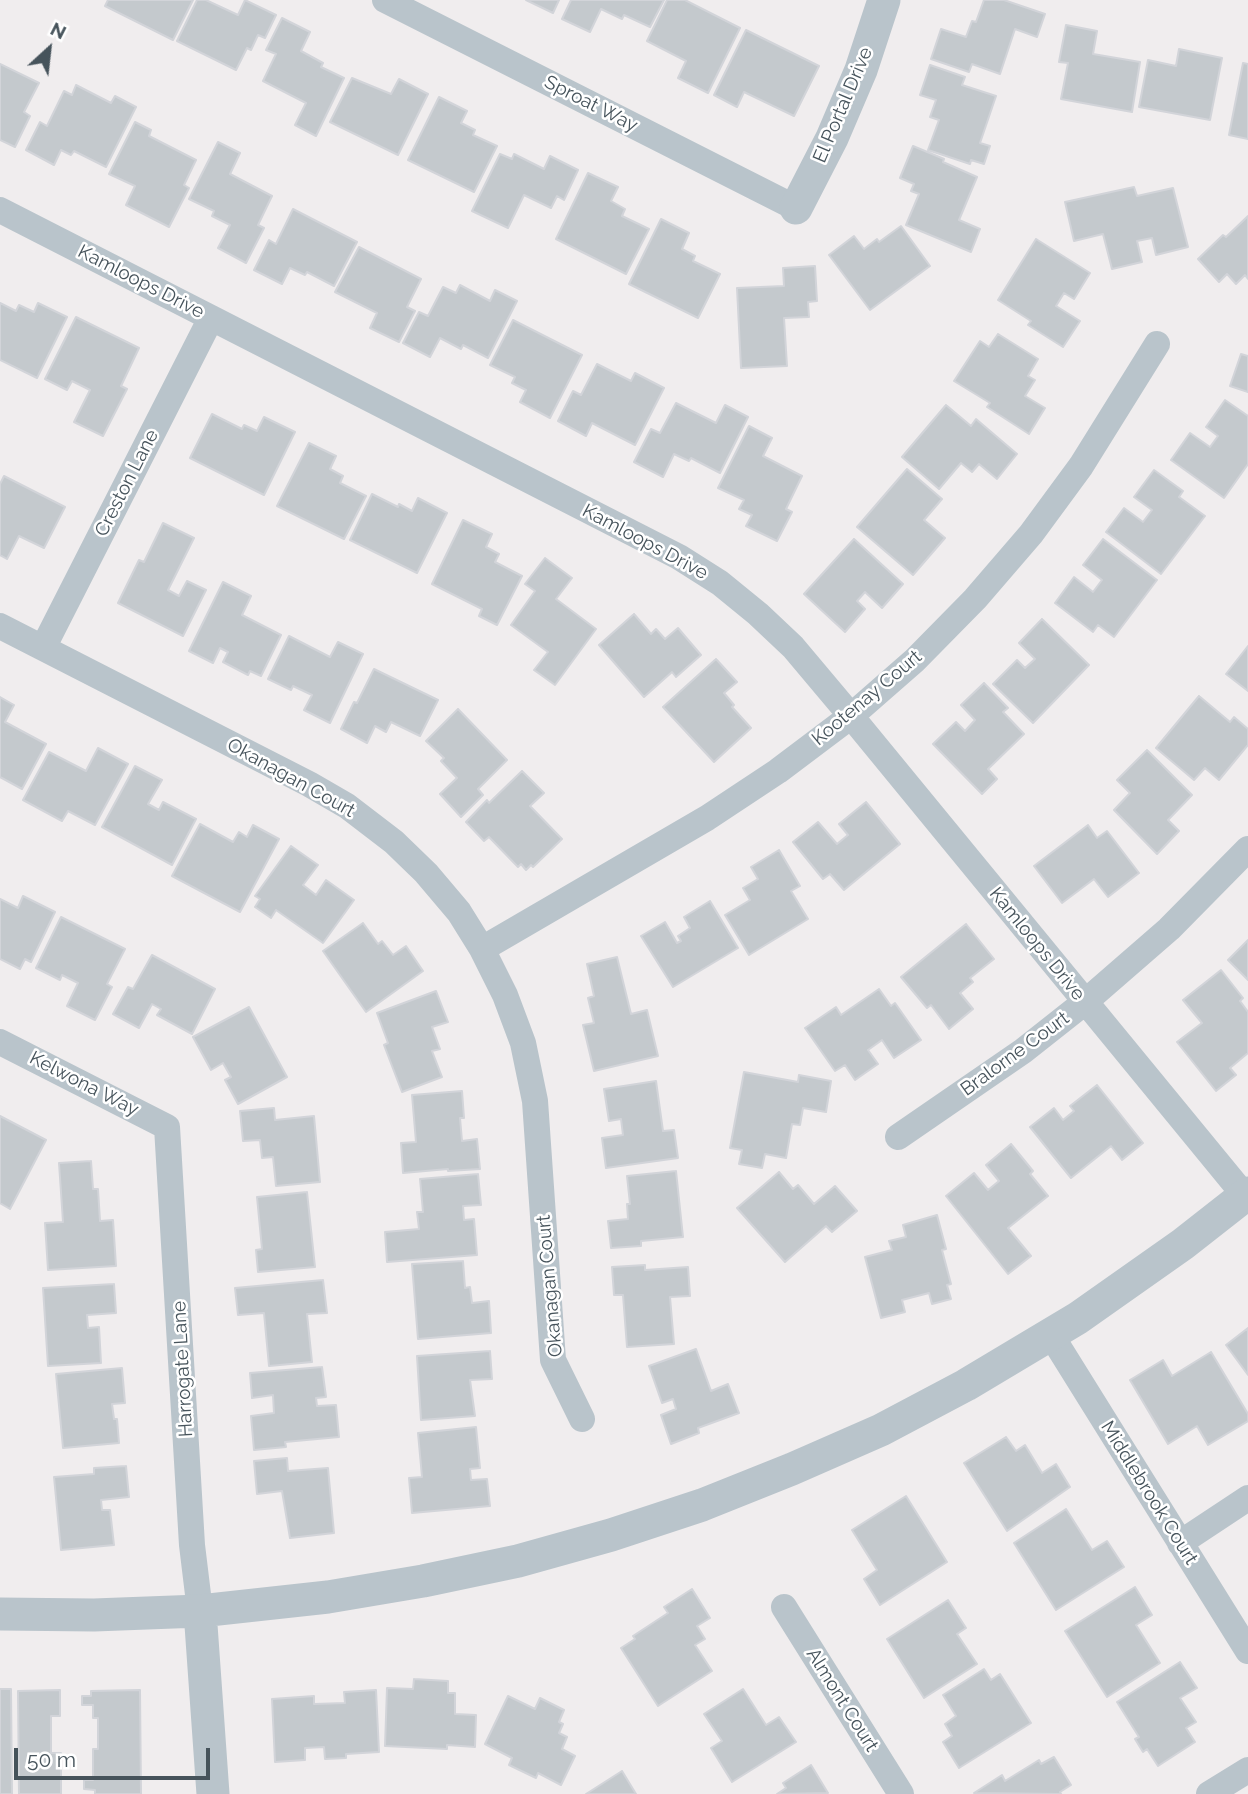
<!DOCTYPE html>
<style>
body{margin:0}
#map{position:relative;width:1248px;height:1794px;overflow:hidden;background:#f0edee;font-family:Raleway,sans-serif}
canvas{display:block}
.north{position:absolute;left:14px;top:14px;width:70px;height:70px;-webkit-text-stroke:5px #fff;paint-order:stroke;rotate:27deg;font-size:19px;font-weight:700;line-height:28px;text-align:center;color:#46535b}
.north::after{content:'';display:block;margin:auto;width:24px;height:32px;background:#46535b;clip-path:polygon(50% 0,100% 100%,50% 72%,0 100%)}
.scale{position:absolute;left:14px;top:1748px;width:196px;height:32px;box-sizing:border-box;border:4px solid #46535b;border-top:0;padding-left:9px;font-size:21px;line-height:24px;white-space:nowrap;color:#46535b;-webkit-text-stroke:5px #fff;paint-order:stroke}
</style>
<div id="map">
<canvas width="1248" height="1794"></canvas>
<div class="north">N</div>
<div class="scale">50 m</div>
</div>
<script>
const ctx = document.querySelector('canvas').getContext('2d');
ctx.lineJoin = 'round';
function fillPath(path, color) { ctx.fillStyle = color; ctx.fill(path, 'evenodd'); }
const shape = rows => new Path2D(rows.map(r => 'M' + r).join(''));
function trace(path, color, width, dash) { ctx.strokeStyle = color; ctx.lineWidth = width; ctx.lineCap = dash ? 'butt' : 'round'; ctx.setLineDash(dash || []); ctx.stroke(path); }
function write(font, color, halo, rows, align = 'center') {
  ctx.font = font + ' Raleway,sans-serif'; ctx.lineWidth = 5; ctx.setLineDash([]); ctx.textBaseline = 'middle'; ctx.strokeStyle = halo; ctx.fillStyle = color; for (const [text, x, y, turn = 0] of rows) {
    ctx.save(); ctx.translate(x, y); ctx.rotate((+turn || 0) * Math.PI / 180); ctx.textAlign = isNaN(turn) ? turn : align; if (halo) ctx.strokeText(text, 0, 0); ctx.fillText(text, 0, 0); ctx.restore();
  }
}
const building = shape([
 [108,0,193,0,173,40,105,6,108,0],
 [197,0,206,0,238,15,245,0,276,15,265,38,258,35,251,50,247,48,236,70,177,41,197,0],
 [526,0,559,0,553,13,526,0],
 [571,0,664,0,650,27,624,15,622,19,601,9,590,32,562,19,571,0],
 [667,0,685,0,740,28,708,93,678,78,686,61,647,41,667,0],
 [984,0,1004,0,1045,14,1037,37,1015,29,1000,74,972,64,969,72,931,59,941,29,966,37,972,21,976,22,984,0],
 [282,18,310,32,301,51,323,63,321,67,344,78,316,136,295,125,306,103,263,81,276,54,266,50,282,18],
 [1066,25,1097,31,1093,54,1140,62,1132,112,1061,99,1068,63,1059,62,1066,25],
 [746,30,819,66,794,116,744,92,737,107,714,95,746,30],
 [1179,49,1222,58,1210,120,1139,107,1148,60,1176,66,1179,49],
 [1243,63,1248,64,1248,139,1229,135,1243,63],
 [0,64,39,83,24,112,30,116,15,147,0,140,0,64],
 [930,65,965,77,962,85,996,96,980,143,990,146,984,164,971,160,970,164,928,150,939,120,930,117,936,100,920,95,930,65],
 [352,78,391,94,399,79,428,94,398,155,330,122,352,78],
 [76,85,111,103,115,96,136,107,106,167,74,151,71,155,61,150,54,165,26,150,40,122,47,126,64,91,72,95,76,85],
 [439,97,467,111,461,123,475,130,473,135,497,146,474,192,408,160,439,97],
 [135,122,151,130,149,136,196,160,184,185,189,188,169,227,126,205,135,186,109,174,135,122],
 [218,142,240,153,230,174,272,196,258,225,264,228,246,263,218,248,230,225,212,216,214,211,189,199,218,142],
 [913,146,944,159,943,162,977,177,959,220,980,229,971,252,906,225,919,194,911,191,914,184,900,178,913,146],
 [500,154,512,159,514,154,544,169,550,156,578,170,564,200,557,196,551,208,524,195,508,228,472,211,500,154],
 [588,173,618,187,611,201,625,209,622,216,649,229,626,274,556,239,588,173],
 [1134,187,1137,196,1173,188,1188,247,1156,255,1152,238,1137,241,1142,262,1112,269,1103,234,1074,241,1065,202,1134,187],
 [293,209,357,242,334,286,307,272,305,275,290,268,282,284,254,270,269,240,276,244,293,209],
 [1248,216,1248,279,1245,275,1236,284,1227,274,1219,282,1198,259,1223,235,1226,237,1248,216],
 [661,219,689,233,682,249,695,256,693,261,720,274,698,318,629,284,661,219],
 [901,226,930,266,870,310,829,255,854,236,864,249,877,239,879,242,901,226],
 [1036,239,1090,273,1074,299,1064,293,1056,306,1080,321,1063,347,1028,325,1031,321,998,300,1036,239],
 [359,247,421,279,407,307,415,311,399,342,370,328,377,313,335,292,359,247],
 [815,266,817,301,808,302,809,317,784,318,787,366,741,368,737,288,784,286,783,268,815,266],
 [460,285,490,301,495,290,517,301,488,358,463,345,461,349,440,338,430,357,403,343,419,312,428,316,443,287,456,293,460,285],
 [0,303,16,311,19,305,34,312,38,303,67,317,37,378,0,360,0,303],
 [76,317,139,348,121,386,127,389,103,436,74,422,90,390,72,381,67,390,45,379,76,317],
 [513,320,582,355,550,418,520,402,526,390,512,383,515,377,490,365,513,320],
 [998,334,1038,359,1028,376,1035,380,1025,396,1045,408,1029,434,987,407,990,403,954,381,980,341,989,347,998,334],
 [1241,354,1248,356,1248,392,1230,386,1241,354],
 [597,364,631,381,635,373,664,388,635,445,592,423,586,436,558,421,573,391,581,395,597,364],
 [1225,400,1248,416,1248,464,1224,498,1171,460,1190,433,1210,447,1218,436,1206,427,1225,400],
 [676,403,716,423,725,405,748,417,720,473,691,458,689,461,674,454,663,477,634,462,651,429,660,433,676,403],
 [946,405,971,426,976,419,1017,454,997,479,979,464,972,472,961,463,939,489,902,457,946,405],
 [212,414,242,429,244,425,257,431,264,417,295,432,264,495,190,458,212,414],
 [749,426,772,438,763,456,802,476,786,509,792,512,777,541,746,526,752,515,739,509,744,500,718,488,749,426],
 [309,443,336,456,330,469,343,476,340,483,366,496,344,539,277,506,309,443],
 [907,469,942,499,924,520,945,538,913,575,857,527,907,469],
 [1154,470,1183,491,1179,497,1205,516,1161,574,1106,532,1124,508,1143,522,1152,510,1134,497,1154,470],
 [4,476,65,507,44,548,19,536,7,559,0,555,0,484,4,476],
 [372,494,398,507,399,504,412,511,418,498,447,513,417,573,350,540,372,494],
 [463,520,492,534,486,547,499,554,495,562,522,576,497,625,479,616,482,609,432,584,463,520],
 [163,523,194,538,168,590,179,596,187,581,206,590,183,636,118,603,139,560,144,562,163,523],
 [854,539,903,584,882,608,865,592,857,601,865,609,845,632,804,594,854,539],
 [1103,539,1157,580,1114,637,1098,625,1093,632,1055,603,1074,577,1093,592,1102,580,1083,565,1103,539],
 [545,558,572,578,556,599,596,629,555,685,534,670,548,652,511,625,535,591,525,584,545,558],
 [223,582,251,596,242,615,281,635,261,676,250,671,248,675,223,662,228,652,220,648,213,663,189,651,223,582],
 [634,614,651,634,656,629,665,639,678,628,701,655,676,677,672,672,644,697,599,645,634,614],
 [1042,619,1089,665,1033,723,993,684,1017,660,1025,668,1035,659,1019,643,1042,619],
 [289,636,330,657,338,642,363,654,330,723,304,710,312,695,293,686,291,690,268,679,289,636],
 [1248,646,1248,691,1226,674,1248,646],
 [716,659,737,682,724,693,734,705,732,707,751,728,714,762,663,707,716,659],
 [374,669,438,700,420,736,391,722,386,732,375,726,367,743,341,729,354,702,357,703,374,669],
 [984,683,1008,708,1003,712,1024,734,988,769,997,779,982,794,933,744,956,722,965,731,975,720,961,705,984,683],
 [1199,696,1230,722,1234,717,1248,729,1248,745,1219,780,1205,768,1194,780,1156,748,1199,696],
 [0,697,14,705,5,722,46,744,22,789,0,777,0,697],
 [458,709,507,760,478,789,483,795,461,817,440,794,457,778,441,761,444,758,426,741,458,709],
 [98,748,128,764,95,825,68,811,62,821,23,800,49,752,86,771,98,748],
 [1147,750,1192,795,1168,820,1179,831,1157,854,1114,810,1130,793,1117,780,1147,750],
 [135,766,162,780,148,804,159,810,163,802,196,819,172,865,102,827,135,766],
 [522,771,544,793,530,806,562,839,533,867,531,865,526,870,521,864,518,867,489,837,484,841,466,822,487,800,489,803,522,771],
 [866,802,900,844,844,890,830,874,823,879,793,842,818,822,837,844,848,835,839,824,866,802],
 [200,824,233,842,239,832,247,837,253,825,279,839,240,912,172,876,200,824],
 [1088,825,1097,838,1107,831,1139,873,1108,897,1094,879,1062,903,1034,866,1088,825],
 [291,846,318,865,303,885,316,895,326,880,354,900,323,943,276,910,271,918,255,907,260,899,255,896,291,846],
 [779,850,800,886,791,891,808,919,749,955,725,915,750,900,743,888,758,879,751,867,779,850],
 [23,896,55,912,31,962,25,959,20,969,0,959,0,899,18,908,23,896],
 [710,901,738,948,673,987,641,936,665,922,677,943,681,941,678,936,690,928,684,917,710,901],
 [61,917,125,949,107,984,112,987,95,1020,67,1006,78,983,62,975,60,980,36,968,61,917],
 [363,923,378,944,382,941,393,955,406,946,423,971,366,1012,323,951,363,923],
 [966,924,994,959,970,978,973,982,960,993,973,1009,949,1029,931,1005,927,1008,901,977,966,924],
 [1248,940,1248,980,1228,960,1248,940],
 [152,955,215,989,192,1034,157,1015,161,1009,152,1004,139,1028,113,1014,128,987,133,989,152,955],
 [617,957,631,1014,647,1010,658,1056,594,1071,583,1025,594,1023,588,998,594,996,587,964,617,957],
 [1221,970,1243,998,1240,1001,1248,1012,1248,1053,1230,1068,1236,1075,1216,1091,1177,1042,1202,1023,1183,1000,1221,970],
 [879,989,891,1006,895,1003,921,1040,894,1058,882,1040,868,1050,878,1064,855,1080,845,1065,835,1071,805,1028,836,1007,841,1015,879,989],
 [436,991,448,1022,432,1027,440,1049,432,1051,442,1077,402,1092,384,1045,388,1043,377,1013,436,991],
 [249,1007,287,1077,238,1104,225,1080,231,1077,223,1063,211,1070,193,1037,249,1007],
 [744,1072,798,1082,799,1075,831,1081,826,1112,803,1108,800,1125,792,1124,786,1158,765,1154,762,1168,739,1164,742,1150,730,1148,744,1072],
 [656,1081,663,1131,674,1130,678,1158,606,1168,602,1138,623,1135,621,1119,609,1121,604,1089,656,1081],
 [1097,1085,1143,1143,1122,1160,1111,1146,1071,1178,1030,1127,1054,1108,1063,1120,1074,1111,1070,1106,1097,1085],
 [462,1091,464,1118,460,1118,462,1141,477,1139,480,1169,448,1171,448,1169,403,1173,401,1143,416,1142,412,1095,462,1091],
 [274,1108,275,1120,314,1116,320,1182,276,1186,273,1157,262,1158,260,1140,243,1141,240,1111,274,1108],
 [0,1116,46,1140,10,1209,0,1203,0,1116],
 [1011,1144,1033,1171,1030,1174,1048,1196,1008,1228,1031,1256,1008,1274,946,1196,974,1173,988,1190,999,1181,986,1165,1011,1144],
 [91,1161,93,1189,98,1189,100,1221,113,1220,116,1266,48,1270,45,1223,63,1222,59,1163,91,1161],
 [676,1171,683,1237,641,1241,641,1246,611,1248,608,1221,628,1219,627,1204,630,1204,627,1176,676,1171],
 [779,1172,793,1189,798,1185,814,1204,835,1186,857,1211,832,1232,826,1226,785,1262,737,1208,779,1172],
 [478,1174,481,1205,463,1206,464,1220,474,1219,477,1255,387,1262,385,1232,419,1229,417,1212,423,1212,420,1179,478,1174],
 [307,1192,315,1267,258,1272,256,1250,262,1249,257,1197,307,1192],
 [937,1215,946,1249,942,1250,951,1284,947,1285,951,1299,932,1304,929,1293,902,1300,905,1312,881,1318,865,1257,892,1250,889,1241,906,1237,903,1225,937,1215],
 [463,1261,465,1288,470,1287,472,1303,489,1301,491,1333,418,1339,412,1264,463,1261],
 [645,1265,645,1270,688,1267,690,1296,670,1297,674,1344,627,1347,623,1295,614,1295,612,1267,645,1265],
 [323,1280,327,1313,307,1314,312,1362,269,1366,264,1313,238,1315,235,1288,323,1280],
 [114,1284,116,1313,87,1315,88,1328,99,1327,101,1363,48,1366,43,1288,114,1284],
 [1248,1328,1248,1375,1226,1345,1248,1328],
 [696,1349,711,1391,728,1384,739,1413,698,1428,699,1433,671,1444,661,1415,676,1409,673,1399,662,1403,649,1366,696,1349],
 [490,1351,492,1379,470,1380,475,1416,421,1420,417,1356,490,1351],
 [1211,1352,1248,1414,1248,1421,1208,1445,1197,1426,1168,1444,1130,1380,1163,1360,1172,1376,1211,1352],
 [322,1367,326,1397,316,1398,317,1406,336,1405,339,1437,285,1442,286,1447,254,1450,251,1416,274,1413,273,1395,252,1398,250,1373,322,1367],
 [122,1368,125,1403,112,1404,114,1419,117,1419,119,1443,63,1448,56,1374,122,1368],
 [476,1427,480,1468,470,1469,471,1480,487,1479,490,1506,412,1513,409,1478,422,1477,418,1433,476,1427],
 [1006,1437,1016,1451,1025,1445,1042,1473,1056,1464,1070,1487,1007,1531,964,1463,1006,1437],
 [287,1458,288,1471,328,1468,334,1533,290,1538,282,1491,257,1494,254,1461,287,1458],
 [126,1466,129,1497,101,1500,102,1510,110,1510,114,1545,61,1550,54,1477,94,1474,94,1468,126,1466],
 [906,1496,947,1562,880,1605,864,1579,877,1570,852,1530,906,1496],
 [1066,1509,1092,1550,1107,1541,1124,1567,1056,1610,1014,1543,1066,1509],
 [1135,1587,1152,1615,1136,1625,1160,1663,1107,1697,1065,1631,1135,1587],
 [692,1589,710,1618,697,1626,705,1639,695,1645,712,1671,658,1706,621,1648,635,1639,633,1636,668,1613,664,1607,692,1589],
 [948,1600,966,1628,957,1634,977,1664,924,1698,887,1639,948,1600],
 [1180,1662,1197,1688,1180,1698,1196,1722,1186,1728,1195,1742,1158,1766,1147,1749,1143,1752,1135,1739,1139,1737,1117,1702,1180,1662],
 [984,1669,991,1680,1000,1674,1031,1723,959,1768,943,1742,952,1736,945,1724,956,1716,943,1695,984,1669],
 [414,1679,448,1681,448,1693,455,1693,455,1714,476,1715,475,1747,447,1745,447,1749,385,1746,387,1688,413,1689,414,1679],
 [0,1689,11,1689,12,1794,0,1794,0,1689],
 [743,1689,766,1725,779,1717,796,1742,732,1782,711,1748,722,1741,704,1714,743,1689],
 [60,1690,60,1716,51,1716,51,1753,61,1753,61,1794,19,1794,18,1691,60,1690],
 [140,1690,141,1794,95,1794,95,1790,84,1789,84,1780,93,1780,93,1749,98,1749,98,1718,93,1718,93,1705,82,1705,82,1696,91,1696,91,1691,140,1690],
 [376,1690,379,1752,346,1754,346,1758,325,1759,324,1747,305,1748,305,1760,275,1762,272,1699,314,1696,314,1704,345,1703,344,1692,376,1690],
 [508,1696,535,1709,540,1698,564,1710,559,1722,563,1724,559,1733,567,1737,562,1749,575,1756,561,1785,538,1773,536,1778,509,1765,512,1758,485,1744,508,1696],
 [1054,1757,1071,1785,1060,1792,1061,1794,974,1793,1002,1775,1005,1781,1039,1760,1041,1764,1054,1757],
 [811,1765,828,1793,777,1794,786,1788,783,1783,811,1765],
 [622,1771,636,1794,586,1794,622,1771]
]);
fillPath(building, '#c4c9cd');
trace(building, '#d2d4d9', 2);
trace(shape([
 [385,0,796,208],
 [0,210,679,557,720,583,758,614,793,647,851,716,1245,1196],
 [0,626,309,784,347,806,394,842,426,873,459,912,482,949,505,995,523,1043,535,1101,553,1360,582,1419],
 [43,648,211,318],
 [482,949,707,818,778,771,851,716,915,660,975,599,1031,534,1081,466,1157,344],
 [0,1042,167,1127,192,1545,200,1611],
 [898,1137,1023,1051,1085,1002,1169,929,1248,849],
 [1051,1335,1248,1651],
 [1180,1543,1248,1498],
 [784,1607,901,1794],
 [1209,1794,1248,1770]
]), '#b9c4cb', 26);
trace(shape([
 [796,208,832,138,861,70,884,0],
 [200,1611,213,1794],
 [0,1614,94,1615,200,1611,328,1597,423,1581,518,1561,611,1535,702,1505,792,1469,881,1430,966,1385,1078,1318,1183,1244,1248,1193]
]), '#b9c4cb', 33);
write('19px', '#46535b', '#fff', [
 ["Sproat Way",591,104,27],
 ["El Portal Drive",843,105,-67],
 ["Kamloops Drive",141,282,27],
 ["Creston Lane",127,483,-63],
 ["Kamloops Drive",645,542,28],
 ["Kootenay Court",867,698,-40],
 ["Okanagan Court",291,778,29],
 ["Kamloops Drive",1037,944,51],
 ["Bralorne Court",1015,1054,-36],
 ["Kelwona Way",84,1084,27],
 ["Okanagan Court",550,1286,-95],
 ["Harrogate Lane",183,1369,-93],
 ["Middlebrook Court",1149,1493,58],
 ["Almont Court",842,1700,58]
]);
</script>
